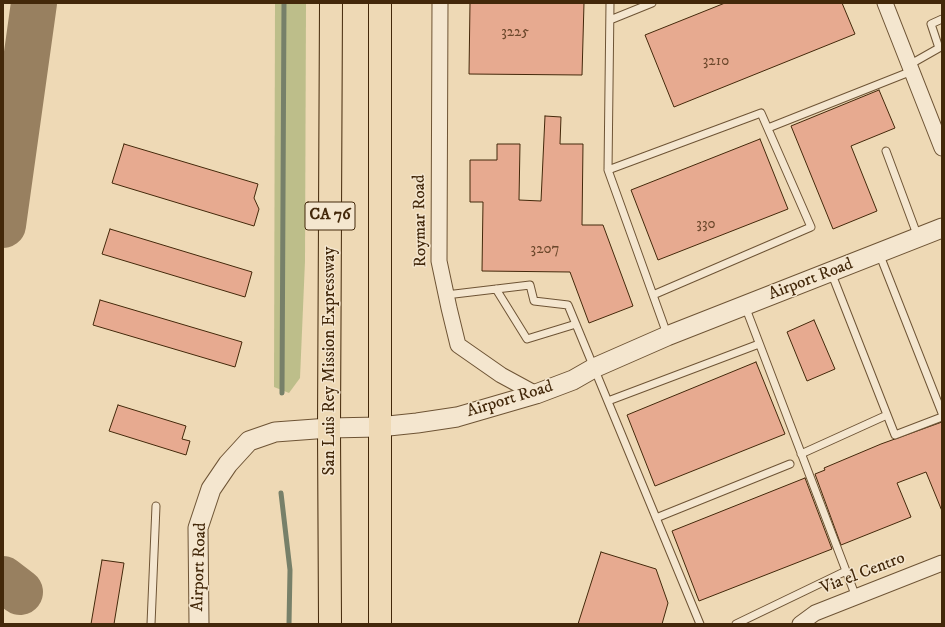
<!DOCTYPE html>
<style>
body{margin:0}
#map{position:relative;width:945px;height:627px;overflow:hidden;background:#eed9b5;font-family:"IM FELL DW Pica",serif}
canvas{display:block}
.frame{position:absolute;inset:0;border:4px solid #43280a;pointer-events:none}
</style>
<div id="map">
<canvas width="945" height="627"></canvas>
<div class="frame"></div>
</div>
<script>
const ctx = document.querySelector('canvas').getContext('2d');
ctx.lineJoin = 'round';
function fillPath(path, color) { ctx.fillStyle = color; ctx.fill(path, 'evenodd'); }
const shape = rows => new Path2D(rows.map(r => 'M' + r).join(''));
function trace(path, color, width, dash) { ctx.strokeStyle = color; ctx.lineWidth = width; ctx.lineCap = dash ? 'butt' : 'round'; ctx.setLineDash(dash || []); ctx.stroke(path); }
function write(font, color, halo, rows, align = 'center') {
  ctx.font = font + ' "IM FELL DW Pica",serif'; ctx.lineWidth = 3; ctx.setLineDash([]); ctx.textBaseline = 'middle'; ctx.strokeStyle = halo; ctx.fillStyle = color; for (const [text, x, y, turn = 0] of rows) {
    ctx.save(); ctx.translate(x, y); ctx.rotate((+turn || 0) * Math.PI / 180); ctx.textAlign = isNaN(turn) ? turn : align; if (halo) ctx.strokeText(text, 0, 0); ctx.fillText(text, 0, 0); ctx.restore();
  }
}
fillPath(shape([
 [275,3,306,3,305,261,300,378,289,393,274,387]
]), '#bdbe8a');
trace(shape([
 [282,393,284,3],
 [281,493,290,570,289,624]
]), '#778069', 5);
trace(shape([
 [3,225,34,3],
 [3,579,20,592]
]), '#988060', 46);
const building = shape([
 [470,3,584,3,582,75,469,74,470,3],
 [725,3,842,3,855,34,674,107,645,35,725,3],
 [879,90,895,128,851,146,877,211,833,229,791,126,879,90],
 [545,116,561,117,560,144,583,144,582,225,603,225,633,306,589,323,570,272,482,271,483,202,470,202,470,160,497,160,497,144,520,144,519,200,541,201,545,116],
 [760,139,788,209,658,260,631,190,760,139],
 [124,144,258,184,254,198,259,209,254,226,112,183,124,144],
 [110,229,252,272,245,297,102,254,110,229],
 [100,300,242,342,235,367,93,325,100,300],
 [814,320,835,369,807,381,787,332,814,320],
 [756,362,785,434,655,486,627,415,756,362],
 [118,405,186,426,182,439,190,441,186,455,109,431,118,405],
 [942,422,942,511,926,472,897,483,911,517,841,545,815,474,825,470,824,468,881,444,942,422],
 [805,478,832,549,699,601,672,531,805,478],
 [601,552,656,569,668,603,662,624,578,624,601,552],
 [102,560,124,563,114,624,91,624,102,560]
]);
fillPath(building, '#e7aa90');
trace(building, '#43280a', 1);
const service = shape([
 [610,3,608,170,667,334],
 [610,20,652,3],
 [909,65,939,48,931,24,942,19],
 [768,128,912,71],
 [886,151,918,237],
 [608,170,761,113,811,227,653,295],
 [879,253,942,413],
 [831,272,895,435,942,417],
 [496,289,527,339,576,324],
 [446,295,530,285,534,301,568,305,700,624],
 [745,306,856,597],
 [608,401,759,344],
 [801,454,887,415],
 [656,518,790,464],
 [151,624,156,506],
 [736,624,846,571]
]);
const minor = shape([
 [440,3,439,261,449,308,458,345,501,375,536,394],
 [885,3,942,148],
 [800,624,815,613,942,563]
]);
const tertiary = shape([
 [199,624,198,528,211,489,228,464,249,441,275,432,329,428,379,427,417,423,457,417,536,394,573,380,594,368,667,336,942,228]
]);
const trunk = shape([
 [330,624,329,428,331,3],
 [380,624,380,3]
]);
trace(service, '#6e5435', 9);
trace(minor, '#6e5435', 17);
trace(tertiary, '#6e5435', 21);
trace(trunk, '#43280a', 24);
trace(service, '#f4e6cf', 7);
trace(minor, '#f4e6cf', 15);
trace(tertiary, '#f4e6cf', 19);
trace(trunk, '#eed9b5', 22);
write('15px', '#6c482c', null, [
 ["3225",515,33],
 ["3210",716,62],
 ["330",706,225],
 ["3207",545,250]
]);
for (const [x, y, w] of [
 [330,216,50]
]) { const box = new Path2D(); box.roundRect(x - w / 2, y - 14, w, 28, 3); ctx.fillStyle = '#f4e6cf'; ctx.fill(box); trace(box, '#43280a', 1); }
write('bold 16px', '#43280a', null, [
 ["CA 76",330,216]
]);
write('17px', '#43280a', '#f4e6cf', [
 ["Roymar Road",421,221,-91],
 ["Airport Road",811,280,-21],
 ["San Luis Rey Mission Expressway",330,361,-90],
 ["Airport Road",510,400,-17],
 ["Airport Road",200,567,-88],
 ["Via el Centro",863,574,-21]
]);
</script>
